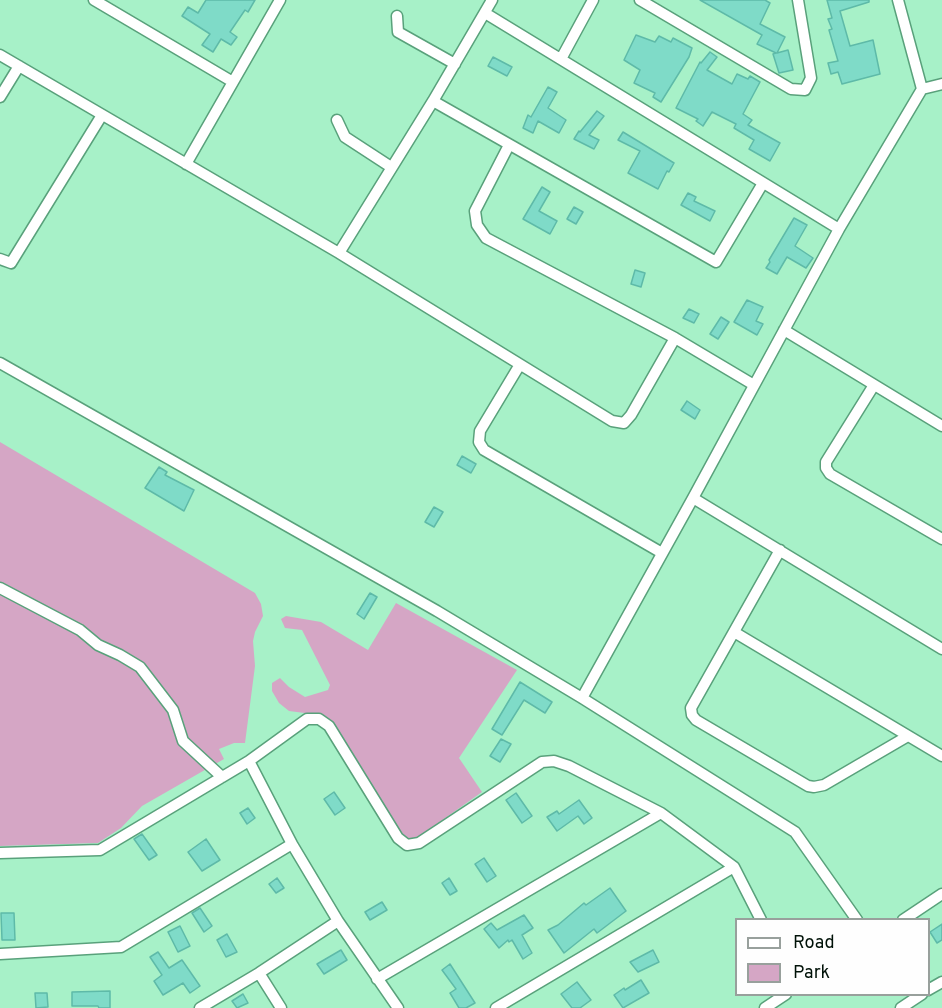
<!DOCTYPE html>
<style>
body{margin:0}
#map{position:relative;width:942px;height:1008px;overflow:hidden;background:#a7f1c8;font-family:Overpass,sans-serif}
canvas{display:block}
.legend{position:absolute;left:735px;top:918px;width:195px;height:78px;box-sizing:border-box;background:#fefefe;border:2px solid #98a09c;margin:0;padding:8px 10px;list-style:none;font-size:18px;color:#001208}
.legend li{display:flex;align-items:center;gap:12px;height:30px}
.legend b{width:30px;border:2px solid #98a09c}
</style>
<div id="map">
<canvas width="942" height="1008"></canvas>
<ul class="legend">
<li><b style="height:8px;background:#fff"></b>Road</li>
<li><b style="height:16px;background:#d5a6c5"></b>Park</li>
</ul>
</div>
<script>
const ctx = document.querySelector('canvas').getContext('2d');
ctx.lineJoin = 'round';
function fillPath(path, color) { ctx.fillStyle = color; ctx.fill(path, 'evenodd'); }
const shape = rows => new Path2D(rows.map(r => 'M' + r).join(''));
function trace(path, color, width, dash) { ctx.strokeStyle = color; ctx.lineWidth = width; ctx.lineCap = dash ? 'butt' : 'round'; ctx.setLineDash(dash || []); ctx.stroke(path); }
fillPath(shape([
 [0,442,255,593,261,604,263,616,255,632,253,641,255,666,245,743,234,743,219,749,224,759,142,806,121,828,98,843,0,846],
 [396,603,517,670,459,758,482,792,420,836,410,839,400,835,320,715,289,711,279,703,272,691,272,683,280,678,289,687,305,697,328,690,330,685,302,630,285,628,281,619,286,616,321,622,368,650]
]), '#d5a6c5');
const building = shape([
 [206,0,255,0,248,12,245,10,230,32,237,37,231,45,221,39,213,52,202,45,210,34,182,16,188,7,198,13,206,0],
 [700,0,765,0,770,3,760,24,785,37,777,53,788,50,793,70,779,73,773,54,776,53,757,44,762,35,700,0],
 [827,0,869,0,869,2,840,11,850,46,873,40,880,74,842,84,838,72,831,74,828,63,838,61,829,30,832,29,828,19,832,18,827,0],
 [636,35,655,42,659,36,671,42,673,38,692,48,689,57,661,102,653,97,655,93,634,83,640,70,624,60,636,35],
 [710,52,717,57,707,70,732,84,737,74,748,79,750,76,760,82,743,114,752,120,748,125,780,143,770,161,749,149,754,140,734,128,736,124,712,112,703,126,696,121,698,119,676,108,700,62,701,63,710,52],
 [493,57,512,67,507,76,488,66,493,57],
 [548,87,557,92,548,108,566,120,559,133,538,121,533,133,523,128,528,115,531,117,548,87],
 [597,111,604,116,589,135,599,140,594,149,574,139,579,131,580,132,597,111],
 [623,132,674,163,669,172,667,171,658,189,628,173,640,151,618,140,623,132],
 [542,187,550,192,539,211,557,221,550,234,523,219,542,187],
 [688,193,696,197,694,201,715,211,710,221,681,205,688,193],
 [574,207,583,212,576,224,567,219,574,207],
 [794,218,807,225,795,246,813,258,806,268,787,257,777,274,766,268,770,262,769,260,794,218],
 [635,270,645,273,641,287,631,284,635,270],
 [747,300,763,307,756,321,763,324,757,335,734,322,747,300],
 [689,309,699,314,694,323,683,318,689,309],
 [721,317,729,322,718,339,710,334,721,317],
 [687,401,700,410,695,419,681,410,687,401],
 [462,456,476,464,471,473,457,465,462,456],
 [159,467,167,472,165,475,194,490,184,511,145,488,159,467],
 [434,507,443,512,434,527,425,522,434,507],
 [370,593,377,597,364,619,357,614,370,593],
 [520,682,552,702,545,713,524,700,502,735,492,729,520,682],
 [501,739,511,744,500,762,490,756,501,739],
 [334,792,345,808,335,815,324,799,334,792],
 [516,793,532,816,522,823,506,800,516,793],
 [579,800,592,818,584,824,578,816,557,831,547,817,557,811,559,814,579,800],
 [248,808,255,818,247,824,240,813,248,808],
 [142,834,157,855,149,860,134,839,142,834],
 [206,839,220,860,202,871,188,852,206,839],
 [484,858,496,876,487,882,475,864,484,858],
 [277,878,284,888,276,893,269,884,277,878],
 [449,878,457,891,450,895,442,883,449,878],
 [610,888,626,911,597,933,594,929,564,953,548,930,558,925,584,903,586,905,610,888],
 [382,902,387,910,370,920,365,912,382,902],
 [200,908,212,926,204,932,192,913,200,908],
 [1,913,14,913,15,940,2,940,1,913],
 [524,915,533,928,522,935,532,953,523,959,512,940,509,942,508,940,499,948,484,929,491,923,497,930,524,915],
 [942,924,942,940,937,943,930,932,942,924],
 [180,926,190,946,178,952,168,932,180,926],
 [227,934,237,952,226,957,217,940,227,934],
 [341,950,347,960,324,974,317,964,341,950],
 [653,950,659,962,638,972,630,962,653,950],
 [158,952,169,968,182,960,200,986,190,993,183,983,163,995,154,981,162,975,150,957,158,952],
 [450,964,475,1003,466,1008,459,1008,450,993,456,989,442,970,450,964],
 [641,980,649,993,623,1008,614,995,624,988,625,990,641,980],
 [577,982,591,1000,580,1008,572,1008,561,994,577,982],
 [110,991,110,1008,99,1008,98,1006,72,1006,72,992,110,991],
 [35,993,47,993,48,1007,36,1008,35,993],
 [243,994,248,1003,237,1008,232,1001,243,994]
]);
fillPath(building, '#7fdbc8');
trace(building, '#5ebaa8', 1.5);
const street = shape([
 [94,0,233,82],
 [640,0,791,89,805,90,811,78,798,0],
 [898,0,922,89],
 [485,13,839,229],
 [397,16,398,32,455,64],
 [0,55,339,253,612,421,624,423,631,415,675,338],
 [561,59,593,0],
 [0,97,19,66],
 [433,101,716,262,763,183],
 [337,120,345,137,391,167],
 [509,145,475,211,477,225,486,238,675,338,754,385],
 [186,164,280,0],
 [339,253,433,101,492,0],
 [0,259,11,263,102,115],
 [784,330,942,426],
 [0,363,437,611,582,698,795,832,857,920],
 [519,366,480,431,479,442,484,450,662,553],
 [874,385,826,462,826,468,830,474,942,539],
 [693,498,942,649],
 [780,550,691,708,692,715,696,720,808,786,814,787,824,785,908,736],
 [0,588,80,630,98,645,120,655,140,667,173,710,183,741,222,777],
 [734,632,942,756],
 [582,698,693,498,839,229,922,89,942,84],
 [249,761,292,844,338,921,398,1008],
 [0,853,100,850,249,761,307,719,319,719,329,726,398,838,407,845,419,843,542,762,554,761,569,766,661,813,734,867,761,920],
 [903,920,942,894],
 [0,954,121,947,292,844],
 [259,973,281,1008],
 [377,979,661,813],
 [928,990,942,982],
 [200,1008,259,973,338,921],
 [496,1008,734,867],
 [765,1008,786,994],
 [901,1008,922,994]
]);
trace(street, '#59a17b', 13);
trace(street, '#fff', 10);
</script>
